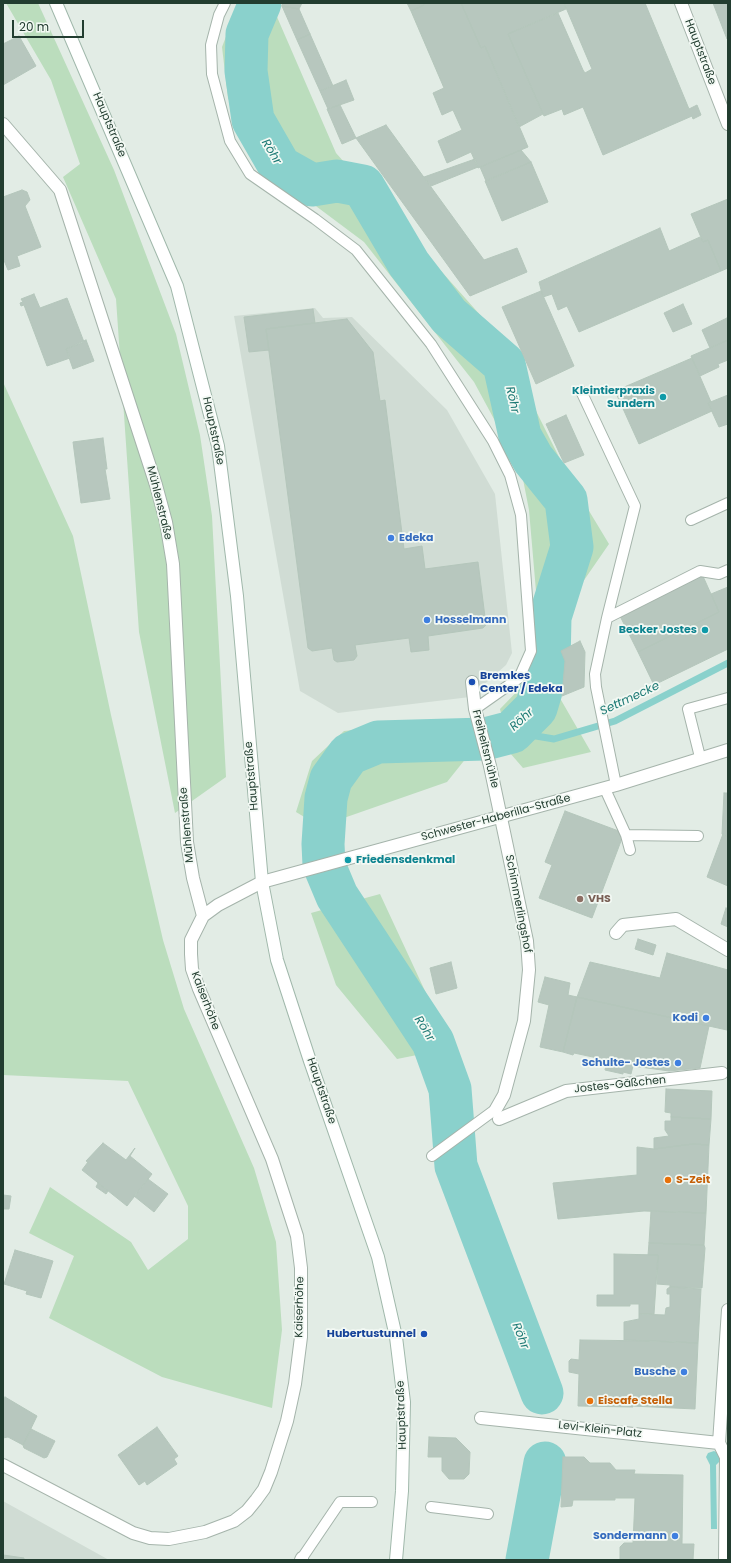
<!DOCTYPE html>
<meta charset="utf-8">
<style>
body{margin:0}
#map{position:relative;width:731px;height:1563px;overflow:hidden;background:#e2ece5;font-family:Poppins,sans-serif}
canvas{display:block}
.frame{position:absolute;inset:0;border:4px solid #223d30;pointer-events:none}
.scale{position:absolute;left:12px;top:20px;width:72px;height:18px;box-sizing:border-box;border:2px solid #223d30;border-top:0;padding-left:5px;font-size:12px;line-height:14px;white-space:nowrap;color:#223d30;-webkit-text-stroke:3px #f3f9f4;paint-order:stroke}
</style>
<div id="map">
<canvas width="731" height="1563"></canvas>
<div class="frame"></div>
<div class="scale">20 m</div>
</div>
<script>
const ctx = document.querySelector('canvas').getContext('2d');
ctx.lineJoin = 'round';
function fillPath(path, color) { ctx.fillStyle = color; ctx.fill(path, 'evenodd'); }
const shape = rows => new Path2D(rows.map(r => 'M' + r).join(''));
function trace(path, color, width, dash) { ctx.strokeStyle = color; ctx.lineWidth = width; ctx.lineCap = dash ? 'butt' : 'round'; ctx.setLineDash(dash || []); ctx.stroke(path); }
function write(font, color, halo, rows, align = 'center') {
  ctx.font = font + ' Poppins,sans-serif'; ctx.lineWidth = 3.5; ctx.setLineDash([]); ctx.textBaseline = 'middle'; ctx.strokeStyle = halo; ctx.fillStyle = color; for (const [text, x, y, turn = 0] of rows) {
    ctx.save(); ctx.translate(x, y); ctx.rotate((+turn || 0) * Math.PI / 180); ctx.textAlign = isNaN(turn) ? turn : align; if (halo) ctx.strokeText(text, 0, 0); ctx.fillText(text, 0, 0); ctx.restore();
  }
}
fillPath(shape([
 [315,308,323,318,352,317,447,410,495,494,512,653,506,665,470,697,338,713,300,691,234,316],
 [3,1501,109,1560,3,1560]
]), '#d0dcd4');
fillPath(shape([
 [6,3,38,3,114,170,176,334,200,435,212,516,226,777,175,813,139,632,116,299,63,177,80,164,51,80],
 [239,3,277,3,274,10,336,153,498,335,571,481,609,544,560,615,556,650,557,693,591,752,523,768,510,753,500,709,528,680,541,649,529,510,521,469,474,382,364,242,261,165,228,98,222,47],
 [3,382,73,536,111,715,163,940,184,1009,254,1168,276,1242,282,1330,272,1408,162,1377,49,1318,74,1256,29,1233,50,1187,131,1242,148,1270,188,1239,188,1206,128,1081,3,1075],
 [458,719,467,757,447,782,338,820,311,821,296,812,312,761,344,731],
 [380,894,464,1075,467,1120,437,1137,422,1054,397,1059,336,985,311,913]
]), '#bbddbd');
fillPath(shape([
 [714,1451,718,1453,721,1460,716,1465,717,1529,711,1529,710,1465,706,1457,708,1453]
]), '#8ad1cc');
trace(shape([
 [512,732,554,739,615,721,728,663]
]), '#8ad1cc', 7);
trace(shape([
 [260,3,247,34,246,71,253,120,280,167,312,185,337,181,363,186,409,264,449,316,504,364,520,436,533,459,566,500,572,547,550,617,549,664,536,708,512,732,485,739,378,742,349,754,331,779,326,798,323,844,324,865,337,896,433,1042,450,1089,456,1166,542,1393],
 [527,1560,545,1463]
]), '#8ad1cc', 43);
const building = shape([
 [283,3,302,3,299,9,282,6,283,3],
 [407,3,423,3,424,5,411,11,407,3],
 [423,3,461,3,481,48,485,46,528,147,478,168,471,152,447,163,438,141,462,130,453,110,442,115,433,93,444,88,411,11,424,5,423,3],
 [461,3,564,3,566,9,508,34,543,114,519,127,485,46,481,48,461,3],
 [564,3,645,3,689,109,697,105,701,115,693,119,692,116,603,155,583,107,564,115,562,109,544,116,508,34,558,13,583,70,585,73,592,69,564,3],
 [713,3,728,3,728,39,727,39,713,3],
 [282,6,299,9,310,34,297,40,282,6],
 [310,34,333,86,320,91,297,40,310,34],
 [19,36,36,66,3,85,3,44,19,36],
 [346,80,354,100,328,109,320,91,346,80],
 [340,105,356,138,342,144,327,109,340,105],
 [386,125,484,260,517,248,527,272,470,296,356,138,386,125],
 [521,150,531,162,486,181,480,167,521,150],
 [475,159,478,167,431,186,424,177,475,159],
 [531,162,548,202,502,221,485,181,531,162],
 [22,190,27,192,30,200,25,206,41,247,17,256,20,266,8,270,3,258,3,197,22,190],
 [728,199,728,268,721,271,708,240,703,242,691,214,728,199],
 [660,228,669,251,700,237,703,242,708,240,721,271,579,332,567,306,558,310,552,294,543,297,539,282,660,228],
 [541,291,574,366,536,384,502,307,541,291],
 [34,294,40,308,67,298,84,342,66,349,70,358,47,366,24,305,21,306,20,303,23,302,21,299,34,294],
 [683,304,692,324,673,332,664,313,683,304],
 [313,309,315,323,266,329,269,350,249,352,244,317,313,309],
 [727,318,728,340,710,348,702,330,727,318],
 [347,319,373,352,380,401,385,400,404,549,422,546,425,569,478,562,486,625,483,628,428,636,429,650,411,652,409,638,355,645,357,656,354,660,337,662,334,660,332,648,312,651,308,648,266,329,347,319],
 [86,340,94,361,73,369,66,349,86,340],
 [728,340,728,360,718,364,719,367,700,376,691,356,728,340],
 [692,358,711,402,708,403,712,411,639,444,615,391,692,358],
 [728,395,728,424,719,427,708,403,728,395],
 [566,415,584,455,564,463,546,424,566,415],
 [103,438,107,469,105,469,110,499,81,503,73,442,103,438],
 [702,574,719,612,638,652,619,614,702,574],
 [728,587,728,649,654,685,638,652,719,612,711,594,728,587],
 [580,641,585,652,584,687,562,696,565,661,561,651,580,641],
 [724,793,728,793,728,837,722,834,724,793],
 [565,811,624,833,592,918,539,898,552,865,545,862,565,811],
 [723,834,728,837,728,886,707,877,723,834],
 [726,908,728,909,728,927,721,924,726,908],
 [638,939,656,945,653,955,635,949,638,939],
 [667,953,728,970,727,1030,577,997,590,962,660,978,667,953],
 [451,962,457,988,436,994,430,968,451,962],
 [545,977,570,983,568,995,577,997,563,1052,540,1047,549,1005,538,1002,545,977],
 [577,997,709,1026,700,1068,669,1071,633,1066,631,1074,623,1072,623,1074,605,1070,607,1060,574,1053,573,1055,563,1052,577,997],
 [666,1089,712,1091,711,1119,671,1117,671,1113,665,1112,666,1089],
 [671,1117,711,1119,709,1145,693,1144,654,1149,654,1138,669,1136,665,1130,665,1121,671,1121,671,1117],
 [103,1143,126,1160,135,1148,130,1156,152,1174,127,1206,82,1170,88,1162,86,1161,103,1143],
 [693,1144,709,1145,706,1213,644,1211,558,1219,553,1183,637,1175,637,1147,654,1149,693,1144],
 [148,1179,168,1194,154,1212,134,1196,148,1179],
 [98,1183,108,1191,106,1194,96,1187,98,1183],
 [3,1195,11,1196,9,1209,3,1209,3,1195],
 [651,1211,706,1213,704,1245,649,1243,651,1211],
 [649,1243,704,1245,705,1248,702,1288,670,1287,670,1285,657,1284,658,1255,648,1255,649,1243],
 [15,1250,53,1261,41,1298,26,1294,27,1291,4,1284,15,1250],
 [614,1254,658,1255,654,1314,639,1314,639,1304,630,1304,630,1306,597,1306,597,1295,614,1295,614,1254],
 [670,1287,701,1289,698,1343,624,1340,624,1322,639,1319,639,1314,665,1315,666,1308,670,1307,670,1294,667,1294,667,1289,670,1287],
 [580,1340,656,1341,698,1343,695,1409,632,1406,633,1407,578,1406,579,1374,569,1372,569,1361,571,1359,579,1360,580,1340],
 [5,1397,37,1416,23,1445,8,1437,3,1438,3,1401,5,1397],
 [157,1427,178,1456,174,1459,177,1464,147,1485,145,1481,139,1485,118,1455,157,1427],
 [31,1429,55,1441,47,1457,44,1458,24,1448,23,1445,31,1429],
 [429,1437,456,1438,470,1452,469,1474,464,1479,449,1479,442,1471,442,1457,428,1457,429,1437],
 [563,1457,584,1457,590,1463,610,1463,616,1470,635,1470,634,1474,683,1475,682,1544,694,1544,693,1560,620,1560,620,1547,624,1543,633,1543,635,1498,615,1498,615,1500,573,1500,572,1506,561,1507,563,1457],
 [3,1555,24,1558,24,1560,3,1560,3,1555]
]);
fillPath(building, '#b7c7be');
trace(building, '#b4c6bb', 1);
const service = shape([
 [225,3,219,15,211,45,212,74,230,141,250,174,315,219,356,250,431,344,493,441,510,475,521,515,531,651,519,678,475,709],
 [581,391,635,506,607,618],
 [691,520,728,503],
 [700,757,688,709,728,698],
 [616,785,596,687,595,674,607,618,700,571,719,574,728,570],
 [605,789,626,835,630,850],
 [626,835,698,836],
 [432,1156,496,1109],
 [431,1507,488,1514],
 [302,1558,340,1502,372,1502]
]);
const pedestrian = shape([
 [616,933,623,925,676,919,728,950],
 [499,1119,566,1091,722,1073],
 [481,1418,719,1443],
 [725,1560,726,1457,719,1443,728,1310]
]);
const minor = shape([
 [681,3,728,124],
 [3,124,60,190,156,485,166,522,173,564,187,842,193,878,203,916],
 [472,682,475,709,490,766,527,941,529,970,524,1021,504,1095,496,1109],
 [3,1465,133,1533,150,1538,169,1539,205,1532,234,1521,247,1511,256,1500,264,1489,271,1472,287,1421,295,1384,301,1337,301,1268,297,1236,272,1159,199,989,192,969,191,954,191,940,203,916,218,905,262,882],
 [301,1560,302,1558]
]);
const tertiary = shape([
 [262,882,616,785,728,750]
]);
const secondary = shape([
 [56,3,177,286,218,446,237,596,262,882,277,960,310,1061,378,1257,396,1337,404,1402,402,1491,396,1560]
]);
trace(service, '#a5b4ab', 12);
trace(pedestrian, '#a5b4ab', 14);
trace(minor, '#a5b4ab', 14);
trace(tertiary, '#a5b4ab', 14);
trace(secondary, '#a0b8ab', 14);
trace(service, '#fff', 10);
trace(pedestrian, '#fff', 12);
trace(minor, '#fff', 12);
trace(tertiary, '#fff', 12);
trace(secondary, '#fff', 12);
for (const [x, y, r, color] of [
 [663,397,4,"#0f9aa8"],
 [391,538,4,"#3f7fe0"],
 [427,620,4,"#3f7fe0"],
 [705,630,4,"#0f9aa8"],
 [472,682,4,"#1a4fb4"],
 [348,860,4,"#0f9aa8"],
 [580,899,4,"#8d6e63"],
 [706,1018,4,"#3f7fe0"],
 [678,1063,4,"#3f7fe0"],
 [668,1180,4,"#e8710a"],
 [424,1334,4,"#1a4fb4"],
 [684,1372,4,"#3f7fe0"],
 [590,1401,4,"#e8710a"],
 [675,1536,4,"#3f7fe0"]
]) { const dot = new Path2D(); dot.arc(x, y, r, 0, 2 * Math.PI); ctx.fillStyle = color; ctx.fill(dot); trace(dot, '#f3f9f4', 1.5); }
write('11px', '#223d30', '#f3f9f4', [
 ["Hauptstraße",700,52,69],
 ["Hauptstraße",109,125,67],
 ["Hauptstraße",213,431,78],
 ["Mühlenstraße",159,503,76],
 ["Freiheitsmühle",485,749,76],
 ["Hauptstraße",252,776,-95],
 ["Schwester-Haberilla-Straße",496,818,-15],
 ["Mühlenstraße",187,825,-95],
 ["Schimmerlingshof",518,904,79],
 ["Kaiserhöhe",205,1001,69],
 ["Jostes-Gäßchen",620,1085,-6],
 ["Hauptstraße",321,1091,71],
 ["Kaiserhöhe",300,1307,-89],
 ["Hauptstraße",402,1415,-92],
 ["Levi-Klein-Platz",600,1430,6]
]);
write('bold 11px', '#0d838f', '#f3f9f4', [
 ["Kleintierpraxis",655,391],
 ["Sundern",655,404],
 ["Becker Jostes",697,630],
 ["Friedensdenkmal",356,860,"left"]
], 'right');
write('bold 11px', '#366cbe', '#f3f9f4', [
 ["Edeka",399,538,"left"],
 ["Hosselmann",435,620,"left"],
 ["Kodi",698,1018],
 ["Schulte- Jostes",670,1063],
 ["Busche",676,1372],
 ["Sondermann",667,1536]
], 'right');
write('bold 11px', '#164399', '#f3f9f4', [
 ["Bremkes",480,676],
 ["Center / Edeka",480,689],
 ["Hubertustunnel",416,1334,"right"]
], 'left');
write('bold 11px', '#785e54', '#f3f9f4', [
 ["VHS",588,899]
], 'left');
write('bold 11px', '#c56008', '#f3f9f4', [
 ["S-Zeit",676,1180],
 ["Eiscafe Stella",598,1401]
], 'left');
write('italic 12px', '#1c7974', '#f3f9f4', [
 ["Röhr",271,152,59],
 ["Röhr",512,400,77],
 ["Settmecke",630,699,-25],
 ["Röhr",522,720,-42],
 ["Röhr",424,1029,58],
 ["Röhr",520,1336,69]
]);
</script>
